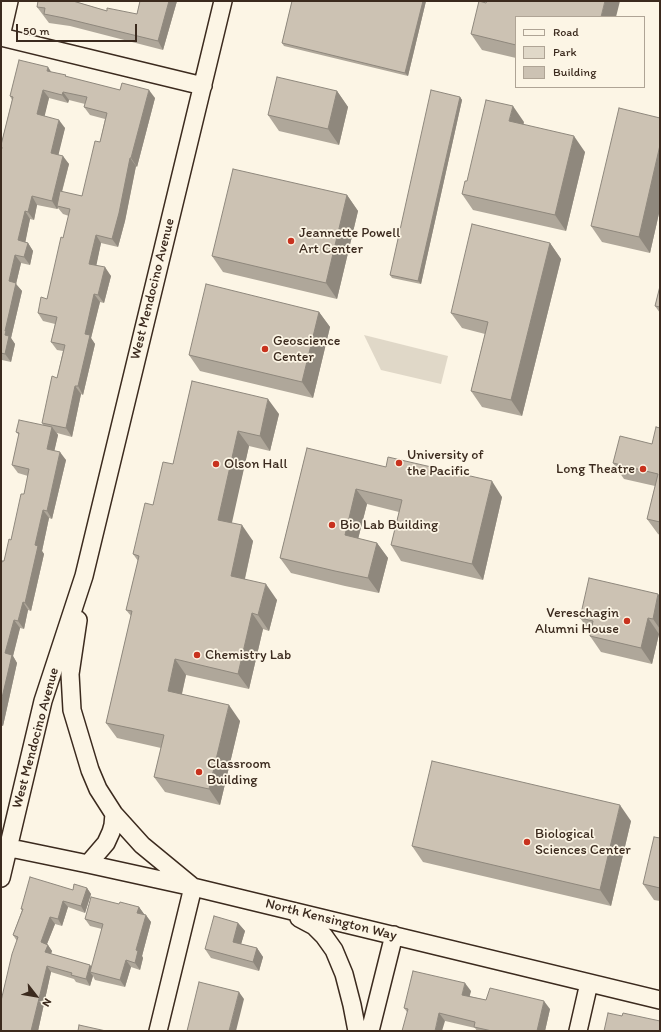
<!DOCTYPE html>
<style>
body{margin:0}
#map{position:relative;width:661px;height:1032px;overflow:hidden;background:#fcf5e5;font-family:Itim,sans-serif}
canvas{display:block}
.frame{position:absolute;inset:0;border:2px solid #3b2a1e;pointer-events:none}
.legend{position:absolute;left:515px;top:16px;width:130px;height:72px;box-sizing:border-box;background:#fcf5e5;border:1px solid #afa495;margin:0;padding:5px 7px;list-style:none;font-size:12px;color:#3b2a1e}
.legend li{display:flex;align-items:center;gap:8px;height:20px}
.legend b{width:20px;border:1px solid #afa495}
.north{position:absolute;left:16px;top:976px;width:40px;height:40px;-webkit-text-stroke:3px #fcf5e5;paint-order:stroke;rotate:121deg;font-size:11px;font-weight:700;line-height:16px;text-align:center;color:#3b2a1e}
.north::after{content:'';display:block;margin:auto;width:14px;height:18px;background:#3b2a1e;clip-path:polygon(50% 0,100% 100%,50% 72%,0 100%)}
.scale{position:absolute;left:16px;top:24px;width:121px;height:18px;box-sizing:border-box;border:2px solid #3b2a1e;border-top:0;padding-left:5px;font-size:12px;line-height:14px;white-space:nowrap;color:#3b2a1e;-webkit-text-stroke:3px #fcf5e5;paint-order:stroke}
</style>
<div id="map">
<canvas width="661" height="1032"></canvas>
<div class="frame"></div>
<ul class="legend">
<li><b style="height:5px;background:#fcf5e5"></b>Road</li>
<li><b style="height:11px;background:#e0d8c8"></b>Park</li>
<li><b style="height:11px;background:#ccc2b3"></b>Building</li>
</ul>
<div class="north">N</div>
<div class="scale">50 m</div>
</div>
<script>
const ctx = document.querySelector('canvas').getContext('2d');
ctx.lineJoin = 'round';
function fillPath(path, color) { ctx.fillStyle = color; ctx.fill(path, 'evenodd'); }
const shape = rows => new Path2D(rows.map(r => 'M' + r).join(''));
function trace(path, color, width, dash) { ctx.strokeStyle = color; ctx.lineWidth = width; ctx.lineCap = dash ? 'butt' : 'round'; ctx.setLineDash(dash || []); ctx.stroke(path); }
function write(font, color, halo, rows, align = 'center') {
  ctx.font = font + ' Itim,sans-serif'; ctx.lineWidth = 3.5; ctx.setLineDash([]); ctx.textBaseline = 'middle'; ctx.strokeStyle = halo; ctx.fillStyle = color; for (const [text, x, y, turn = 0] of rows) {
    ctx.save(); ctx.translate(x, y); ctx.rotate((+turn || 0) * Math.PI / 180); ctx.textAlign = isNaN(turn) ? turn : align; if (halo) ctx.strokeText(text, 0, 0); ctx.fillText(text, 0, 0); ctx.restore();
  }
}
fillPath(shape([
 [364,335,448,356,441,384,381,370]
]), '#e0d8c8');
const minor = shape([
 [1,36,9,1],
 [1,37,203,86],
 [78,620,70,674,72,710,90,770,98,789,114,814,142,845,193,887,158,1031],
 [1,846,88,864,193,887,660,1000],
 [88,864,106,843,111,832,113,825,114,814],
 [1,878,43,701,84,576,223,1],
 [299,918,314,926,324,936,334,950,344,974,352,1005,357,1031],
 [370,1031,394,935],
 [578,1031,589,983]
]);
trace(minor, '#3b2a1e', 20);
trace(minor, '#fcf5e5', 17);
fillPath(shape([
 [38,1,78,1,77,2,107,11,137,14,140,1,177,1,163,50,70,26,49,23,37,7],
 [292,1,426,1,408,76,284,46,282,43],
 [486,3,516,17,516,58,482,50,471,34],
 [51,72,67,77,120,90,155,98,137,167,136,166,125,221,118,247,101,243,96,265,111,276,104,303,100,302,91,338,95,344,83,395,81,394,72,437,57,433,58,435,54,451,66,460,52,519,49,518,42,551,44,554,31,611,28,610,24,629,20,628,13,656,17,663,3,726,1,726,1,566,4,561,11,540,24,494,28,476,18,473,12,465,19,435,16,432,43,425,42,423,57,378,63,351,57,350,51,342,55,324,43,321,38,313,47,299,69,216,63,214,58,208,57,209,37,205,34,220,30,219,25,242,28,243,33,251,30,265,21,263,16,284,22,291,11,338,15,344,11,362,2,360,1,362,1,145,12,100,10,96],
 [49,98,68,103,69,100,85,104,84,107,90,115,105,119,100,142,82,196,62,192,69,164,58,154,65,128,44,116],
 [337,91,348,107,339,145,279,131,268,115],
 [460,97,462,100,421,284,392,278,390,275],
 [660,118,660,209,650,253,602,242,591,226],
 [524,122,523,125,585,152,566,231,473,210,462,194,467,181],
 [347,195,358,211,337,299,223,272,212,256],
 [550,243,561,259,522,416,482,407,471,391,485,334,462,328,451,313],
 [660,286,660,313,655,306],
 [319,312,330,327,313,398,200,371,189,355],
 [192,381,279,414,270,451,249,446,231,523,253,541,245,579,277,600,269,631,263,629,249,689,186,675,182,694,240,721,220,805,165,792,154,777,161,748,117,738,106,723,131,616,126,610,138,561,133,554,153,505,173,464],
 [660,428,660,535,658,534,647,519,655,486,624,479,613,463,652,444],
 [307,448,502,497,483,580,401,561,391,545,399,512,367,504,358,539,377,543,388,558,379,593,345,586,291,573,280,558],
 [660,596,660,634,659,634,652,664,601,652,590,636,591,633,580,618],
 [631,821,611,906,423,862,412,846],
 [660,838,660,901,654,900,643,884],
 [87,888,91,894,85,913,68,907,62,926,55,924,47,944,52,951,51,954,90,965,92,968,102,929,90,926,85,919,119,904,139,907,144,914,151,922,142,956,143,958,140,970,131,967,125,987,95,980,93,976,90,986,76,982,74,979,51,972,38,1031,1,1031,17,941,13,935,22,910,21,909,73,890],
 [238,923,245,931,241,944,257,948,263,957,259,971,211,958,205,949],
 [471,991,469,996,486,1000,550,1009,545,1031,477,1031,475,1028,407,1012,404,1008]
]), '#afa79a');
fillPath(shape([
 [169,1,177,1,163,50,158,41],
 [423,1,426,1,408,76,405,73],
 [605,1,620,1,616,17,601,17],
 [48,67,54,76,47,71],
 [43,90,49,98,43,123,37,114],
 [149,90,155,98,137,167,131,158],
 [337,91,348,107,339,145,328,129],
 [63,92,69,100,68,103,62,95],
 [460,97,462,100,421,284,418,281],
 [513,106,524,122,520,137,509,121],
 [59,120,65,128,57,161,51,153],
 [574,136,585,152,566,231,555,215],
 [660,145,660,209,650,253,639,237],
 [63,156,69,164,58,206,57,206,58,208,57,209,52,201],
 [130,158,136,166,125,221,118,247,112,239],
 [347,195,358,211,337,299,326,283],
 [32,196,37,205,34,220,28,212],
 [25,211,30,219,24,249,18,240],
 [96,235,101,243,95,272,89,264],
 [28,243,33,251,30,265,24,257],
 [550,243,561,259,522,416,511,400],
 [15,255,21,263,16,284,22,291,11,338,15,344,11,362,5,354,5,331,9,281],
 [105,267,111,276,104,303,98,295],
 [94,294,100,302,91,338,95,344,83,395,78,386,85,334],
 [319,312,330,327,313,398,302,382],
 [75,386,81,394,72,437,66,428],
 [268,399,279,414,270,451,260,436],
 [52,427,58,435,53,457,47,449],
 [238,431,249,446,229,536,218,520],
 [60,452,66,460,52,519,47,511],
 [492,481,502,497,483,580,472,564],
 [356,489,367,504,355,551,345,535],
 [43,510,49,518,42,551,44,554,31,611,25,603,35,545],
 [242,525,253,541,242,591,231,576],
 [377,543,388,558,379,593,368,578],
 [266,584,277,600,269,631,258,615],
 [658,594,660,596,660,629,653,619],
 [23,602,28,610,24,629,18,621],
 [252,613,263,629,249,689,238,674],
 [648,618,659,634,652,664,641,648],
 [14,620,20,628,13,656,17,663,3,726,1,723,1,702,5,653],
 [175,659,186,675,179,706,168,691],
 [229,705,240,721,220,805,209,789],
 [620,805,631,821,611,906,600,890],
 [87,888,91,894,85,913,81,906],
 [63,901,68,907,62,926,58,919],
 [139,907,144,914,137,913],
 [146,915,151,922,142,956,143,958,140,970,135,963,136,950],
 [50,917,55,924,45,949,41,942],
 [238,923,245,931,239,951,233,942],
 [48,945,52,951,49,959,45,952],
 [257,948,263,957,259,971,253,962],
 [126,960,131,967,125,987,120,980],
 [90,965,94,972,90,972,93,976,90,986,86,979],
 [47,966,51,972,38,1031,31,1031],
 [465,983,471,991,468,1003,462,995],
 [239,992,244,999,236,1031,229,1031],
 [544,1001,550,1009,545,1031,537,1031],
 [439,1013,445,1021,442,1031,435,1031]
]), '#8f887d');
const building = shape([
 [38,1,73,1,107,11,107,8,137,14,140,1,169,1,158,41,64,18,44,14,45,8,37,7,38,1],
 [292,1,423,1,405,73,282,43,292,1],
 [479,1,486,3,487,1,605,1,601,17,516,17,516,45,471,34,479,1],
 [19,60,48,67,47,71,66,75,65,76,120,90,122,83,149,90,131,158,130,158,119,213,112,239,96,235,89,264,105,267,98,295,94,294,85,334,90,335,78,386,75,386,66,428,42,423,52,376,57,378,65,345,51,342,57,317,38,313,41,297,47,299,61,237,63,238,70,209,57,206,60,191,82,196,95,141,100,142,107,113,84,107,87,97,63,92,62,95,43,90,37,114,59,120,51,153,63,156,52,201,32,196,28,212,25,211,18,240,28,243,24,257,15,255,9,281,16,283,5,331,6,331,5,335,9,336,5,354,1,353,1,150,2,148,1,145,13,97,10,96,19,60],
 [277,77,337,91,328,129,268,115,277,77],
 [431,90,460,97,418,281,390,275,431,90],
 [486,100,513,106,509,121,574,136,555,215,462,194,465,181,467,181,486,100],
 [619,108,660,118,660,145,639,237,591,226,619,108],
 [233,169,347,195,326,283,212,256,233,169],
 [472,224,550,243,511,400,471,391,488,322,451,313,472,224],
 [206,284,319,312,302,382,189,355,206,284],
 [660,286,660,307,655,306,660,286],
 [192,381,268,399,260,436,238,431,218,520,242,525,231,576,266,584,258,615,252,613,238,674,175,659,168,691,229,705,209,789,154,777,164,735,106,723,132,611,126,610,139,556,133,554,145,503,153,505,163,462,173,464,192,381],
 [19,420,52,427,47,449,60,452,47,511,43,510,35,545,38,546,25,603,23,602,18,621,14,620,5,653,12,655,1,702,1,566,2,561,4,561,9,539,11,540,21,494,24,494,29,469,12,465,19,433,16,432,19,420],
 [656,427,660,428,660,522,647,519,658,474,613,463,620,436,652,444,656,427],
 [307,448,386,467,388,457,492,481,472,564,391,545,402,500,356,489,345,535,377,543,368,578,335,571,280,558,307,448],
 [589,578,658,594,653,619,648,618,641,648,590,636,593,621,580,618,589,578],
 [432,761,620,805,600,890,412,846,432,761],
 [654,837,660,838,660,888,643,884,654,837],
 [30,877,73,890,74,884,87,888,81,906,63,901,58,919,50,917,41,942,48,945,45,952,90,965,86,979,71,975,72,973,47,966,31,1031,1,1031,1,1001,12,954,18,937,13,935,23,909,21,909,30,877],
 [91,897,119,904,120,902,139,907,137,913,146,915,136,950,138,951,135,963,126,960,120,980,90,972,103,924,85,919,91,897],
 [214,916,238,923,233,942,257,948,253,962,205,949,214,916],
 [413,971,465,983,462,995,486,1000,490,988,544,1001,537,1031,492,1031,474,1027,475,1022,439,1013,435,1031,402,1031,408,1009,404,1008,413,971],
 [199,982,239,992,229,1031,187,1031,199,982],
 [608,1013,622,1016,623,1013,660,1021,660,1031,604,1031,608,1013],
 [79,1025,106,1031,78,1031,79,1025]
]);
fillPath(building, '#ccc2b3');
trace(building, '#8f887d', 1);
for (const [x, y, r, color] of [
 [291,241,4,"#c8321e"],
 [265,349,4,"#c8321e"],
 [399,463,4,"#c8321e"],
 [216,464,4,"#c8321e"],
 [643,469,4,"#c8321e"],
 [332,525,4,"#c8321e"],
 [627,621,4,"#c8321e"],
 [197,655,4,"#c8321e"],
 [199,772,4,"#c8321e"],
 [527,842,4,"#c8321e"]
]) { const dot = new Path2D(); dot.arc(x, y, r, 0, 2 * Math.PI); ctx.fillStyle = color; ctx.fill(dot); trace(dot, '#fcf5e5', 1.5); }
write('14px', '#3b2a1e', '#fcf5e5', [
 ["Jeannette Powell",299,233],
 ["Art Center",299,249],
 ["Geoscience",273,341],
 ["Center",273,357],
 ["University of",407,455],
 ["the Pacific",407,471],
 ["Olson Hall",224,464],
 ["Long Theatre",635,469,"right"],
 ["Bio Lab Building",340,525],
 ["Vereschagin",619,613,"right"],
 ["Alumni House",619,629,"right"],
 ["Chemistry Lab",205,655],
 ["Classroom",207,764],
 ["Building",207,780],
 ["Biological",535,834],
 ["Sciences Center",535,850]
], 'left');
write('14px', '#3b2a1e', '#fcf5e5', [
 ["West Mendocino Avenue",153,289,-76],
 ["West Mendocino Avenue",36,738,-75],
 ["North Kensington Way",331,920,14]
]);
</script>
